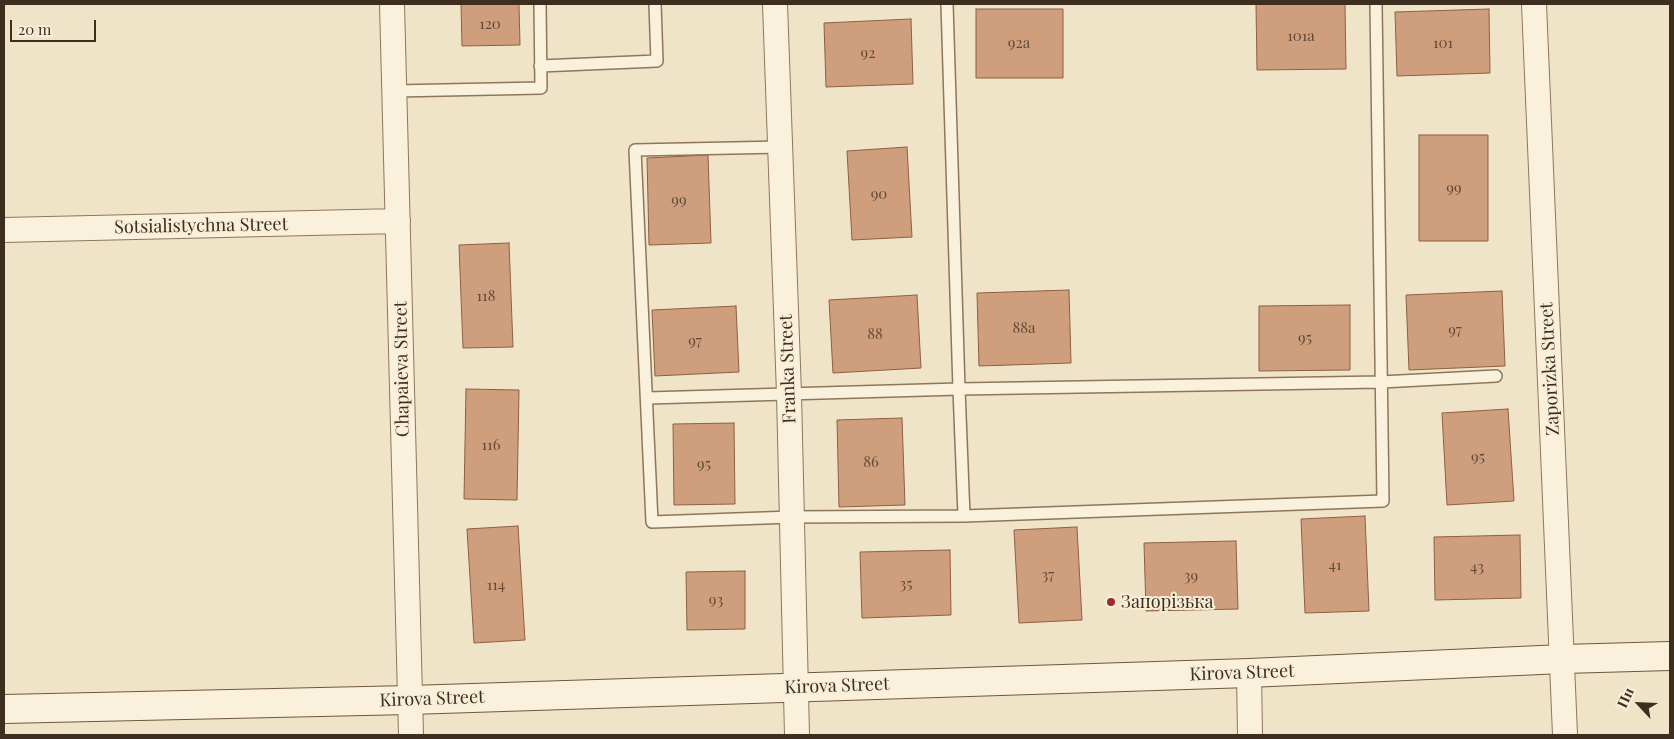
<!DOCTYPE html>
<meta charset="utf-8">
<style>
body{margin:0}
#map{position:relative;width:1674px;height:739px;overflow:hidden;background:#f0e4c8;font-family:"Playfair Display",serif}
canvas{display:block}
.frame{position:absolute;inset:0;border:5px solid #3d2e20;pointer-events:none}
.north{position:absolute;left:1614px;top:679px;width:50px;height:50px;-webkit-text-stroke:4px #f7eed8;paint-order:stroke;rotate:295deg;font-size:14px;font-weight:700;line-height:20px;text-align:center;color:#3d2e20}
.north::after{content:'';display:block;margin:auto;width:18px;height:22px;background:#3d2e20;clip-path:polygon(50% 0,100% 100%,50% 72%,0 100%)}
.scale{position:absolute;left:10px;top:20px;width:86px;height:22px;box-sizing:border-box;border:2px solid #3d2e20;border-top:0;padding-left:6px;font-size:15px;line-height:18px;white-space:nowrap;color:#3d2e20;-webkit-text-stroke:4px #f7eed8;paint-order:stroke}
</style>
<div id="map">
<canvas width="1674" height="739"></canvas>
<div class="frame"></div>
<div class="north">Пн</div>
<div class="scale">20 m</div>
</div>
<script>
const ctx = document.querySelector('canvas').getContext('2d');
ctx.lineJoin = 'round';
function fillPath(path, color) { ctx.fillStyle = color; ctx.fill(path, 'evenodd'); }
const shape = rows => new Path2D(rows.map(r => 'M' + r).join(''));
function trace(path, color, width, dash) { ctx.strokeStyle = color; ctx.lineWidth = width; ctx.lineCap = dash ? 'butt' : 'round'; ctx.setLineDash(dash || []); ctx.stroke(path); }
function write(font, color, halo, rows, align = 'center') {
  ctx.font = font + ' "Playfair Display",serif'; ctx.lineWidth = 4; ctx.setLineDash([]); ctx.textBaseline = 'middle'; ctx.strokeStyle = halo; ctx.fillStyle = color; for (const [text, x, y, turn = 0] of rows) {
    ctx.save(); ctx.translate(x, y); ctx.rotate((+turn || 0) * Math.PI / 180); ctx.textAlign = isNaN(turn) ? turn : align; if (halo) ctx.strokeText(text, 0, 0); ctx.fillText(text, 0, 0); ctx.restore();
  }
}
const building = shape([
 [461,4,519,4,520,45,462,46,461,4],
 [1256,4,1345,4,1346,69,1257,70,1256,4],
 [976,9,1063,9,1063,78,976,78,976,9],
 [1489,9,1490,73,1397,76,1395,12,1489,9],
 [911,19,913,84,826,87,824,23,911,19],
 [1419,135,1488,135,1488,241,1419,241,1419,135],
 [907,147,912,237,852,240,847,151,907,147],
 [708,155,711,243,649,245,647,158,708,155],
 [509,243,513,347,463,348,459,245,509,243],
 [1069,290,1071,363,979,366,977,293,1069,290],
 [1502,291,1505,366,1409,370,1406,295,1502,291],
 [917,295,921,368,833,373,829,300,917,295],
 [1350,305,1350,370,1259,371,1259,306,1350,305],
 [736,306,739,372,655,376,652,310,736,306],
 [466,389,519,390,517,500,464,499,466,389],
 [1508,409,1514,501,1447,505,1442,413,1508,409],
 [902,418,905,505,839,507,837,420,902,418],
 [734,423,735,504,674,505,673,424,734,423],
 [1365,516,1369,611,1305,613,1301,519,1365,516],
 [518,526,525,640,474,643,467,529,518,526],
 [1077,527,1082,620,1019,623,1014,530,1077,527],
 [1520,535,1521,598,1435,600,1434,537,1520,535],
 [1236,541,1238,609,1146,611,1144,543,1236,541],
 [950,550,951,615,862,618,860,552,950,550],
 [745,571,745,629,687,630,686,572,745,571]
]);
fillPath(building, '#cf9f7d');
trace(building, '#8d5f41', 1);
const lane = shape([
 [947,4,959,389,964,516],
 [540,66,657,61,655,4],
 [395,91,541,88,540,4],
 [781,147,635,150,652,522,792,517,964,516,1383,501,1376,4],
 [648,398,959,389,1381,382,1496,376]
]);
const street = shape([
 [392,4,411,735],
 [775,4,789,394,797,735],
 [1534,4,1565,735],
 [4,230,398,221],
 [1249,673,1250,735]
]);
const secondary = shape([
 [4,709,410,700,1249,673,1563,659,1670,656]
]);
trace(lane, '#8d765c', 14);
trace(street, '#8d765c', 26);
trace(secondary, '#6f573f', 30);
trace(lane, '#faf1dc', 11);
trace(street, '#faf1dc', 24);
trace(secondary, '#faf1dc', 28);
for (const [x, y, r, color] of [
 [1111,602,5,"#9e2a2b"]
]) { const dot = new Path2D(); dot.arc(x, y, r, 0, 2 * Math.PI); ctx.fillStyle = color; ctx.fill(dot); trace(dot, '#f7eed8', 2); }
write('15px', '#624a37', null, [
 ["120",490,24],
 ["101а",1301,36],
 ["92а",1019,43],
 ["101",1443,43],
 ["92",868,53],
 ["99",1454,188],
 ["90",879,194],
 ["99",679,200],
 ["118",486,296],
 ["88а",1024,328],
 ["97",1455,330],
 ["88",875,334],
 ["95",1305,338],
 ["97",695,341],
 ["116",491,445],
 ["95",1478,457],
 ["86",871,462],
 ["95",704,464],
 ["41",1335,565],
 ["43",1477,567],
 ["37",1048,575],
 ["39",1191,576],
 ["35",906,584],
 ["114",496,585],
 ["93",716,600]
]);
write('18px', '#3d2e20', '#f7eed8', [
 ["Sotsialistychna Street",201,226,-1],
 ["Chapaieva Street",402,369,-91],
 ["Franka Street",788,369,-92],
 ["Zaporizka Street",1550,369,-93],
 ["Kirova Street",1242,673,-2],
 ["Kirova Street",837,686,-2],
 ["Kirova Street",432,699,-2]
]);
write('18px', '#3d2e20', '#f7eed8', [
 ["Запорізька",1121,602]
], 'left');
</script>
